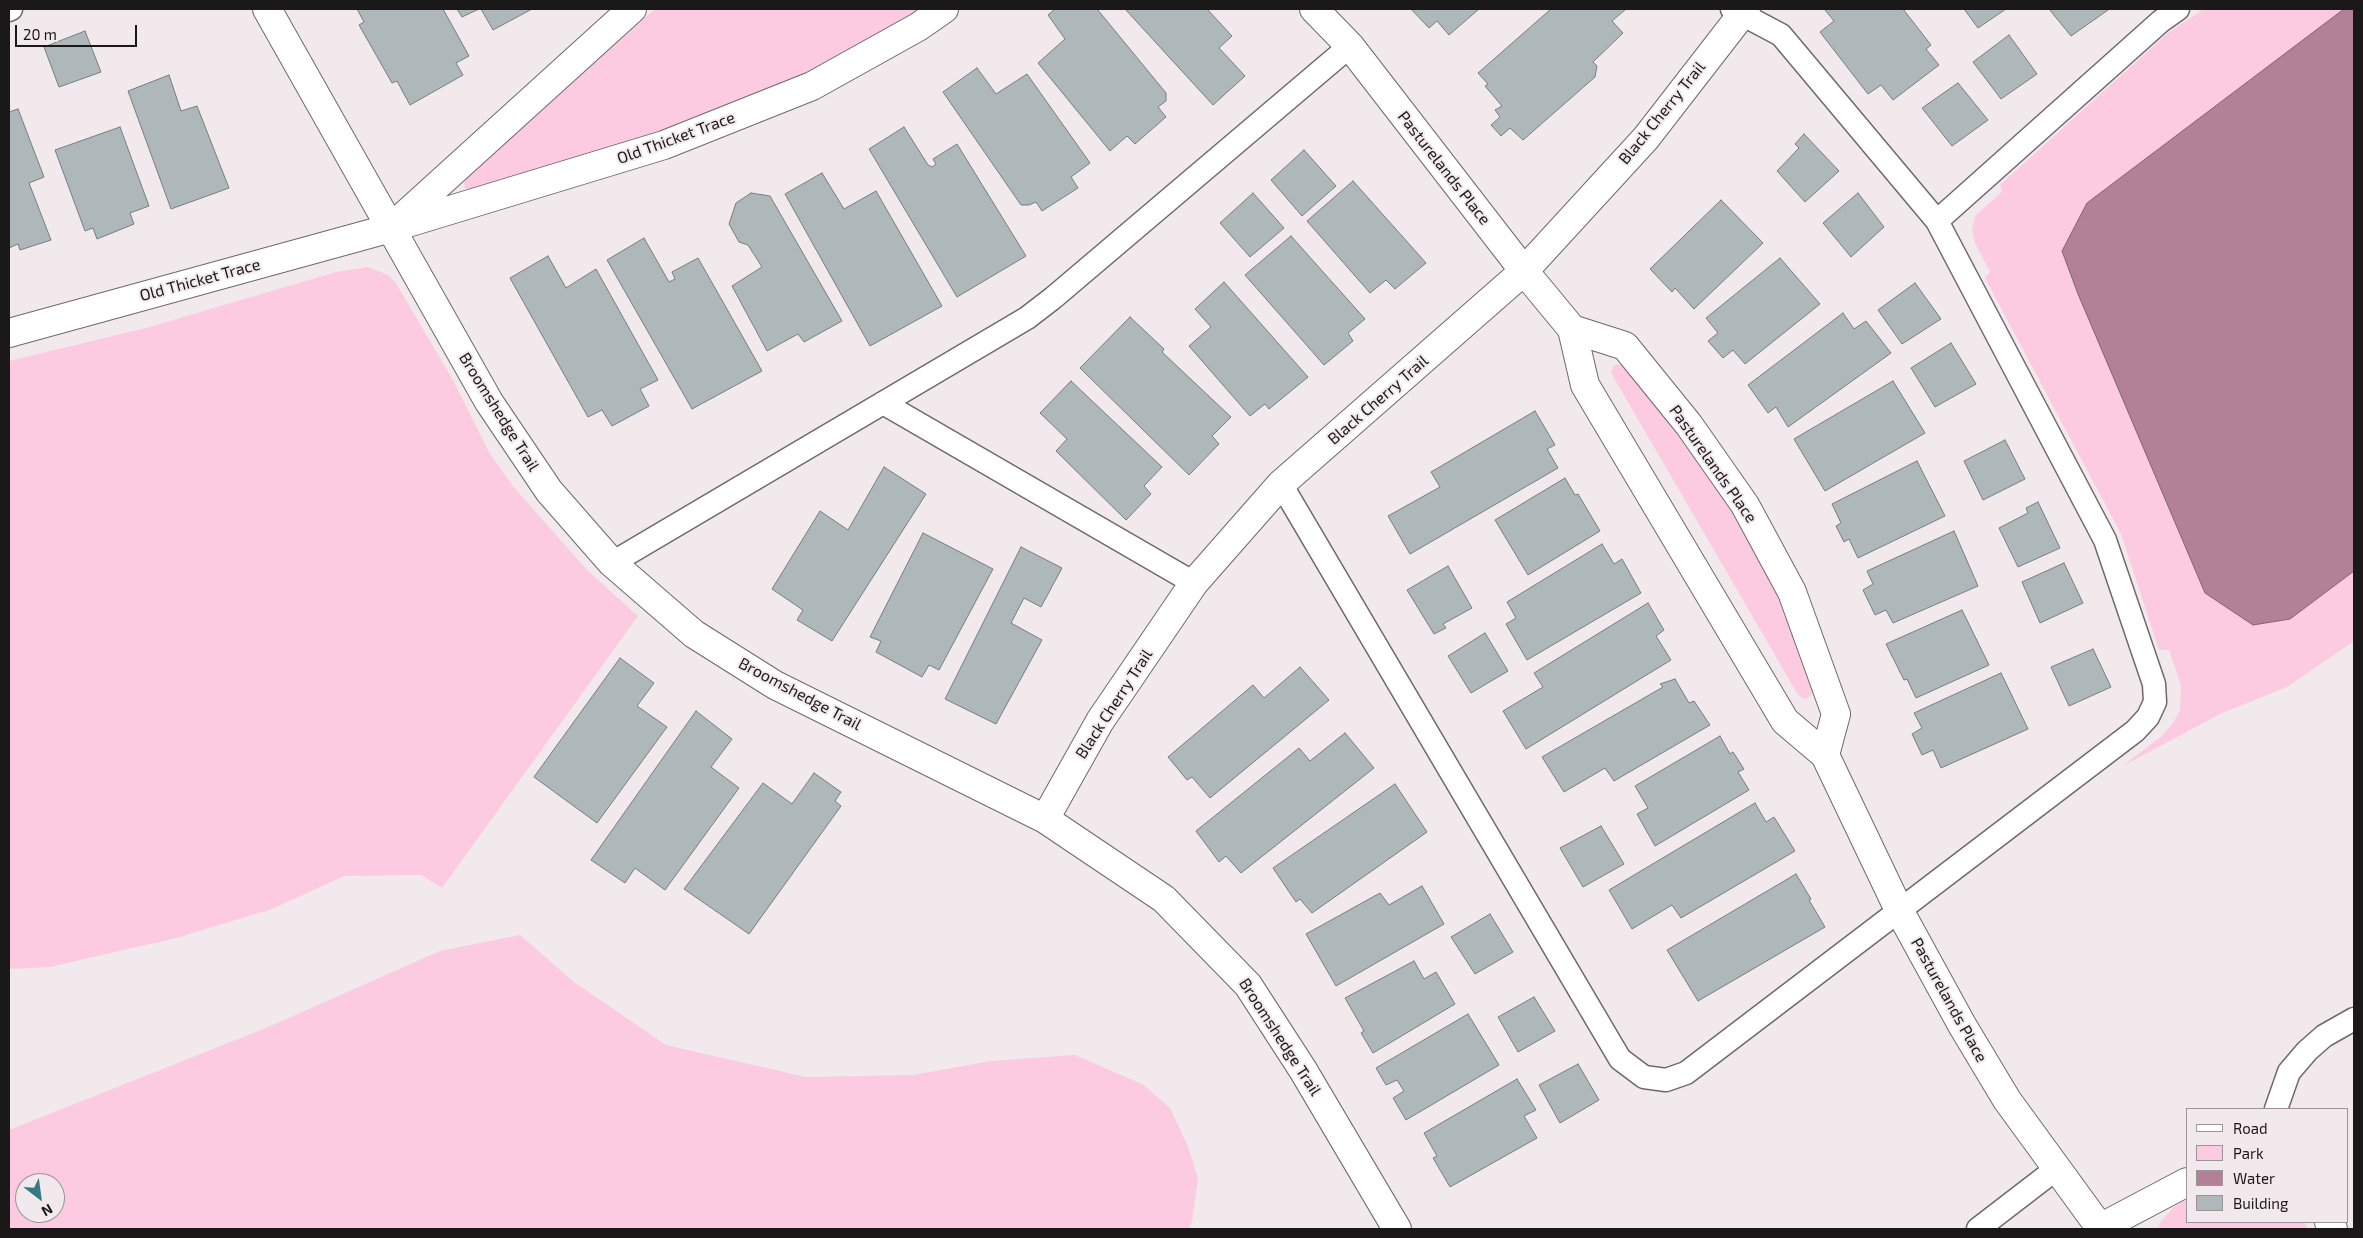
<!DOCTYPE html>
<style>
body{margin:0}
#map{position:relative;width:2363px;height:1238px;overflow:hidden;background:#f2e9ed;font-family:"Exo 2",sans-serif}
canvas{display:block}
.frame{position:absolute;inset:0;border:10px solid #1b1819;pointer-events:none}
.legend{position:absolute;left:2186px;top:1108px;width:162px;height:115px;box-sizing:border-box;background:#f2e9ed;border:1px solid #9c9598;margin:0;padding:6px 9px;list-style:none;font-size:15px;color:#1b1819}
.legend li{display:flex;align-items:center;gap:10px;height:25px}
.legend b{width:25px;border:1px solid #9c9598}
.north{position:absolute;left:15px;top:1173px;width:50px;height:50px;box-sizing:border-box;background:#f2e9ed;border:1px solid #9c9598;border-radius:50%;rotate:150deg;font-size:14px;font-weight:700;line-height:20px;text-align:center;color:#1b1819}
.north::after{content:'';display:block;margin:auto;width:18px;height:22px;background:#337a84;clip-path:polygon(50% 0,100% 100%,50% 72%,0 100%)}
.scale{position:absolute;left:15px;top:25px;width:122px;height:22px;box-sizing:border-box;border:2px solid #1b1819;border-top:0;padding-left:6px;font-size:15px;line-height:18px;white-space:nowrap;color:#1b1819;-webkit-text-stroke:4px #f2e9ed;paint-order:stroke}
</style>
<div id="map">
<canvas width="2363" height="1238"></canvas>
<div class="frame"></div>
<ul class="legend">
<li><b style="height:6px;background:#fff"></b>Road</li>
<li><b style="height:14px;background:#fccae1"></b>Park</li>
<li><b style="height:14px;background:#b28198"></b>Water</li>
<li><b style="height:14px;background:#aeb8ba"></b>Building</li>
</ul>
<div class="north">N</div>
<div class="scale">20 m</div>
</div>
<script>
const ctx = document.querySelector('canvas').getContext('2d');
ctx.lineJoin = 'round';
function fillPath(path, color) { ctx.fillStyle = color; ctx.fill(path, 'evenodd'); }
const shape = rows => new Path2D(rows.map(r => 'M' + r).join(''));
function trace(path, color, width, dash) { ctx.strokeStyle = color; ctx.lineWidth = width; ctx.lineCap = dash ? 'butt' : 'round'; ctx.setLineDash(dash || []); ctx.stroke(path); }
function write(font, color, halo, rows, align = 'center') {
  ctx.font = font + ' "Exo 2",sans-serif'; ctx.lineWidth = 4; ctx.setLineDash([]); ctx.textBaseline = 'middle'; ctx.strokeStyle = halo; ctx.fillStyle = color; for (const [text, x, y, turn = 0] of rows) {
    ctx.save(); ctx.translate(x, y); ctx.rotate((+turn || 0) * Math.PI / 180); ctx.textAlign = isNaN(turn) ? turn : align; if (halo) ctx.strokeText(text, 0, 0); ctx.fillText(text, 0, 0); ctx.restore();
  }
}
fillPath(shape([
 [655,9,921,9,816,71,723,116,474,190,465,188,464,183,468,176],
 [2204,9,2354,9,2354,641,2287,687,2222,713,2121,767,2162,736,2173,723,2180,710,2181,685,2169,650,2159,650,2121,534,1985,278,1990,272,1975,243,1972,228,1976,215,2002,192,2000,185,2168,33],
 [368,267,388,275,396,283,454,382,489,452,512,485,587,570,638,616,442,888,421,875,344,876,272,909,176,938,50,967,9,969,9,361,146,328,336,272],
 [1621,364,1665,414,1729,505,1774,587,1811,683,1812,694,1806,699,1802,698,1797,693,1611,373,1614,365],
 [520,935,574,982,666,1045,806,1077,913,1075,991,1061,1075,1055,1144,1085,1170,1108,1188,1146,1198,1179,1192,1221,1189,1229,9,1229,9,1130,266,1028,440,951],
 [25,1183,55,1183,55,1213,25,1213],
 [2187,1199,2187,1222,2304,1222,2308,1229,2158,1229,2161,1221,2174,1207]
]), '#fccae1');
const water = shape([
 [2344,9,2354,9,2354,571,2290,619,2253,625,2205,593,2078,294,2062,251,2087,203,2344,9]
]);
fillPath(water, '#b28198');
trace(water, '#856272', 1);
const building = shape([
 [357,9,443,9,469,56,456,63,463,75,410,105,397,81,392,83,359,25,364,22,357,9],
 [457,9,479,9,462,17,457,9],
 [481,9,532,9,493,30,481,9],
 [1055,9,1097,9,1166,93,1166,101,1158,107,1166,117,1135,144,1127,136,1110,151,1038,63,1065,39,1048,15,1055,9],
 [1125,9,1207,9,1232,36,1219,48,1245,76,1213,105,1125,9],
 [1411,9,1479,9,1449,35,1437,21,1429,28,1411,9],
 [1551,9,1626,9,1612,21,1623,33,1593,62,1597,66,1595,77,1523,140,1510,128,1501,136,1491,125,1500,117,1495,110,1502,106,1485,86,1488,84,1478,73,1551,9],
 [1827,9,1903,9,1931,45,1926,49,1939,65,1893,100,1881,85,1868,94,1820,32,1834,21,1825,10,1827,9],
 [1964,9,2006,9,1978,28,1964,9],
 [2049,9,2107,9,2108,10,2071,36,2049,9],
 [85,31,101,72,59,87,44,47,85,31],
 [2009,35,2037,74,2001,99,1973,62,2009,35],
 [977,68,996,94,1027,74,1090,163,1071,177,1078,188,1042,211,1036,202,1029,205,1021,205,943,92,977,68],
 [169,75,181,111,197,106,229,188,171,209,128,91,169,75],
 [1958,83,1988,120,1952,146,1922,108,1958,83],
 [18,109,44,177,29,183,51,240,20,250,18,244,9,248,9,112,18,109],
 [120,127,149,206,130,213,134,224,97,239,93,228,85,231,55,150,120,127],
 [904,127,928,165,932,167,936,164,933,159,957,144,1026,256,957,297,869,149,904,127],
 [1804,134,1839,171,1805,202,1777,171,1799,148,1795,144,1804,134],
 [1304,150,1336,186,1302,216,1271,180,1304,150],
 [822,173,844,209,876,191,942,306,870,346,785,194,822,173],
 [1353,181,1426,263,1395,289,1386,280,1370,293,1307,221,1353,181],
 [751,193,770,196,842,321,804,342,798,334,767,351,732,286,762,267,748,245,739,242,729,224,736,203,751,193],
 [1253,193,1284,228,1250,257,1220,223,1253,193],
 [1858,193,1884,227,1851,257,1823,223,1858,193],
 [1721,200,1763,243,1694,309,1675,288,1672,292,1650,269,1721,200],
 [1291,236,1365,319,1348,333,1353,341,1324,365,1245,275,1291,236],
 [644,238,669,282,675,279,672,272,698,258,762,371,692,409,607,260,644,238],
 [548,256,566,288,596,269,658,380,640,389,649,406,612,426,602,410,588,417,510,278,548,256],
 [1780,258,1820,304,1745,364,1733,350,1723,358,1708,341,1718,333,1706,318,1780,258],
 [1224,282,1308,377,1269,409,1265,404,1250,416,1189,346,1211,327,1195,309,1224,282],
 [1915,283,1941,319,1902,344,1878,310,1915,283],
 [1843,313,1854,329,1866,321,1891,353,1788,427,1776,407,1768,413,1748,385,1843,313],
 [1130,317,1164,349,1162,352,1231,417,1212,436,1219,444,1189,475,1080,368,1130,317],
 [1951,343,1976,384,1935,407,1911,368,1951,343],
 [1071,381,1162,467,1144,486,1151,494,1126,520,1056,451,1067,439,1040,413,1071,381],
 [1893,381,1925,433,1825,491,1794,439,1893,381],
 [1535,411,1555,445,1547,449,1558,468,1410,554,1388,516,1440,487,1431,472,1535,411],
 [2005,440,2025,479,1983,500,1964,461,2005,440],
 [1917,461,1945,516,1858,558,1849,539,1844,542,1836,526,1841,523,1832,504,1917,461],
 [884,467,926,494,832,641,797,620,803,610,772,589,820,511,848,530,884,467],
 [1565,478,1575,495,1578,494,1600,531,1528,575,1495,520,1565,478],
 [2038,502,2060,548,2018,567,1999,528,2028,513,2026,508,2038,502],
 [1954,531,1978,586,1893,623,1886,610,1875,615,1863,590,1873,584,1867,571,1954,531],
 [923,533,993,569,939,670,929,665,922,677,876,652,881,641,870,637,923,533],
 [1602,544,1614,564,1622,559,1641,593,1527,660,1506,624,1516,618,1507,602,1602,544],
 [1021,547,1062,568,1041,607,1024,598,1011,623,1042,640,996,724,945,699,1021,547],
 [2064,563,2083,603,2040,623,2022,582,2064,563],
 [1448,566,1472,608,1443,624,1446,628,1434,634,1407,590,1448,566],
 [1648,603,1664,630,1656,636,1671,660,1526,749,1503,711,1543,687,1534,673,1648,603],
 [1962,610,1989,665,1916,698,1907,679,1904,680,1886,644,1962,610],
 [1485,633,1508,671,1471,693,1448,656,1485,633],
 [2093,649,2111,687,2069,706,2051,667,2093,649],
 [620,658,654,683,637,706,667,727,597,823,534,777,620,658],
 [1300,667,1329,700,1210,798,1192,777,1187,780,1168,757,1253,685,1264,698,1300,667],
 [2001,673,2028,729,1941,768,1933,750,1922,755,1912,734,1922,728,1914,713,2001,673],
 [1675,679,1689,703,1694,701,1710,725,1614,781,1605,768,1564,792,1542,757,1663,687,1660,684,1675,679],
 [696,711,732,739,711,767,739,788,665,890,635,868,625,883,591,860,696,711],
 [1345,733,1374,768,1241,873,1226,856,1219,862,1196,831,1299,748,1310,761,1345,733],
 [1720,736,1730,754,1733,752,1744,769,1738,772,1749,790,1655,846,1637,814,1648,808,1635,786,1720,736],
 [814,773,841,792,835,801,841,806,749,934,684,889,763,783,792,804,814,773],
 [1395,784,1427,832,1312,913,1300,899,1296,902,1273,868,1395,784],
 [1755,803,1766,822,1774,817,1795,851,1681,918,1672,905,1632,929,1609,890,1755,803],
 [1601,826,1624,864,1583,887,1560,848,1601,826],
 [1796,874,1811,899,1809,900,1825,927,1698,1001,1667,950,1796,874],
 [1422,886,1444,924,1336,986,1306,934,1380,893,1389,905,1422,886],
 [1490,914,1513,952,1475,974,1451,937,1490,914],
 [1414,961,1424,979,1436,972,1455,1004,1373,1053,1361,1033,1364,1031,1345,998,1414,961],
 [1534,997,1555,1031,1518,1052,1498,1017,1534,997],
 [1468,1014,1499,1065,1406,1120,1393,1098,1404,1091,1397,1080,1386,1085,1376,1068,1468,1014],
 [1578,1064,1599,1100,1560,1123,1539,1085,1578,1064],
 [1517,1079,1536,1110,1524,1116,1537,1138,1450,1187,1433,1158,1437,1156,1424,1133,1517,1079]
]);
fillPath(building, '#aeb8ba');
trace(building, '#747e80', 1);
const lane = shape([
 [9,10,11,9],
 [1937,221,2161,21,2178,9],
 [883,403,1194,583],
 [1281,484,1620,1059,1644,1077,1666,1080,1686,1073,2135,731,2148,717,2155,702,2154,684,2105,540,1937,221,1781,35,1732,9],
 [612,563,1027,318,1053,298,1350,46],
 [2276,1109,2289,1072,2307,1051,2324,1036,2354,1019],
 [1978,1229,2056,1169]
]);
const street = shape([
 [267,9,489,402,549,491,612,563,694,634,775,685,1045,819,1164,899,1248,985,1303,1070,1397,1229],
 [1314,9,1350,46,1524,271,1572,329,1585,385,1785,721,1825,755,1899,910,1962,1025,2007,1100,2101,1229],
 [396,223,632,9],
 [1572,329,1625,346,1689,425,1745,505,1792,592,1836,714,1825,755],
 [9,333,391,228,664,145,812,86,918,27,944,9],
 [1045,819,1100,721,1194,583,1281,484,1524,271,1646,138,1746,9],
 [2329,1222,2333,1229],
 [2100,1228,2187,1182]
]);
trace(lane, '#70686b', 25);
trace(street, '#70686b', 30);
trace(lane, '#fff', 22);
trace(street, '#fff', 28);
write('16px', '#1b1819', '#f2e9ed', [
 ["Black Cherry Trail",1662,113,-51],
 ["Old Thicket Trace",676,138,-20],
 ["Pasturelands Place",1444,168,52],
 ["Old Thicket Trace",200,280,-15],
 ["Black Cherry Trail",1378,400,-41],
 ["Broomshedge Trail",499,412,58],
 ["Pasturelands Place",1713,464,55],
 ["Broomshedge Trail",800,694,28],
 ["Black Cherry Trail",1114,704,-57],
 ["Pasturelands Place",1949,1000,61],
 ["Broomshedge Trail",1280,1037,57]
]);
</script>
